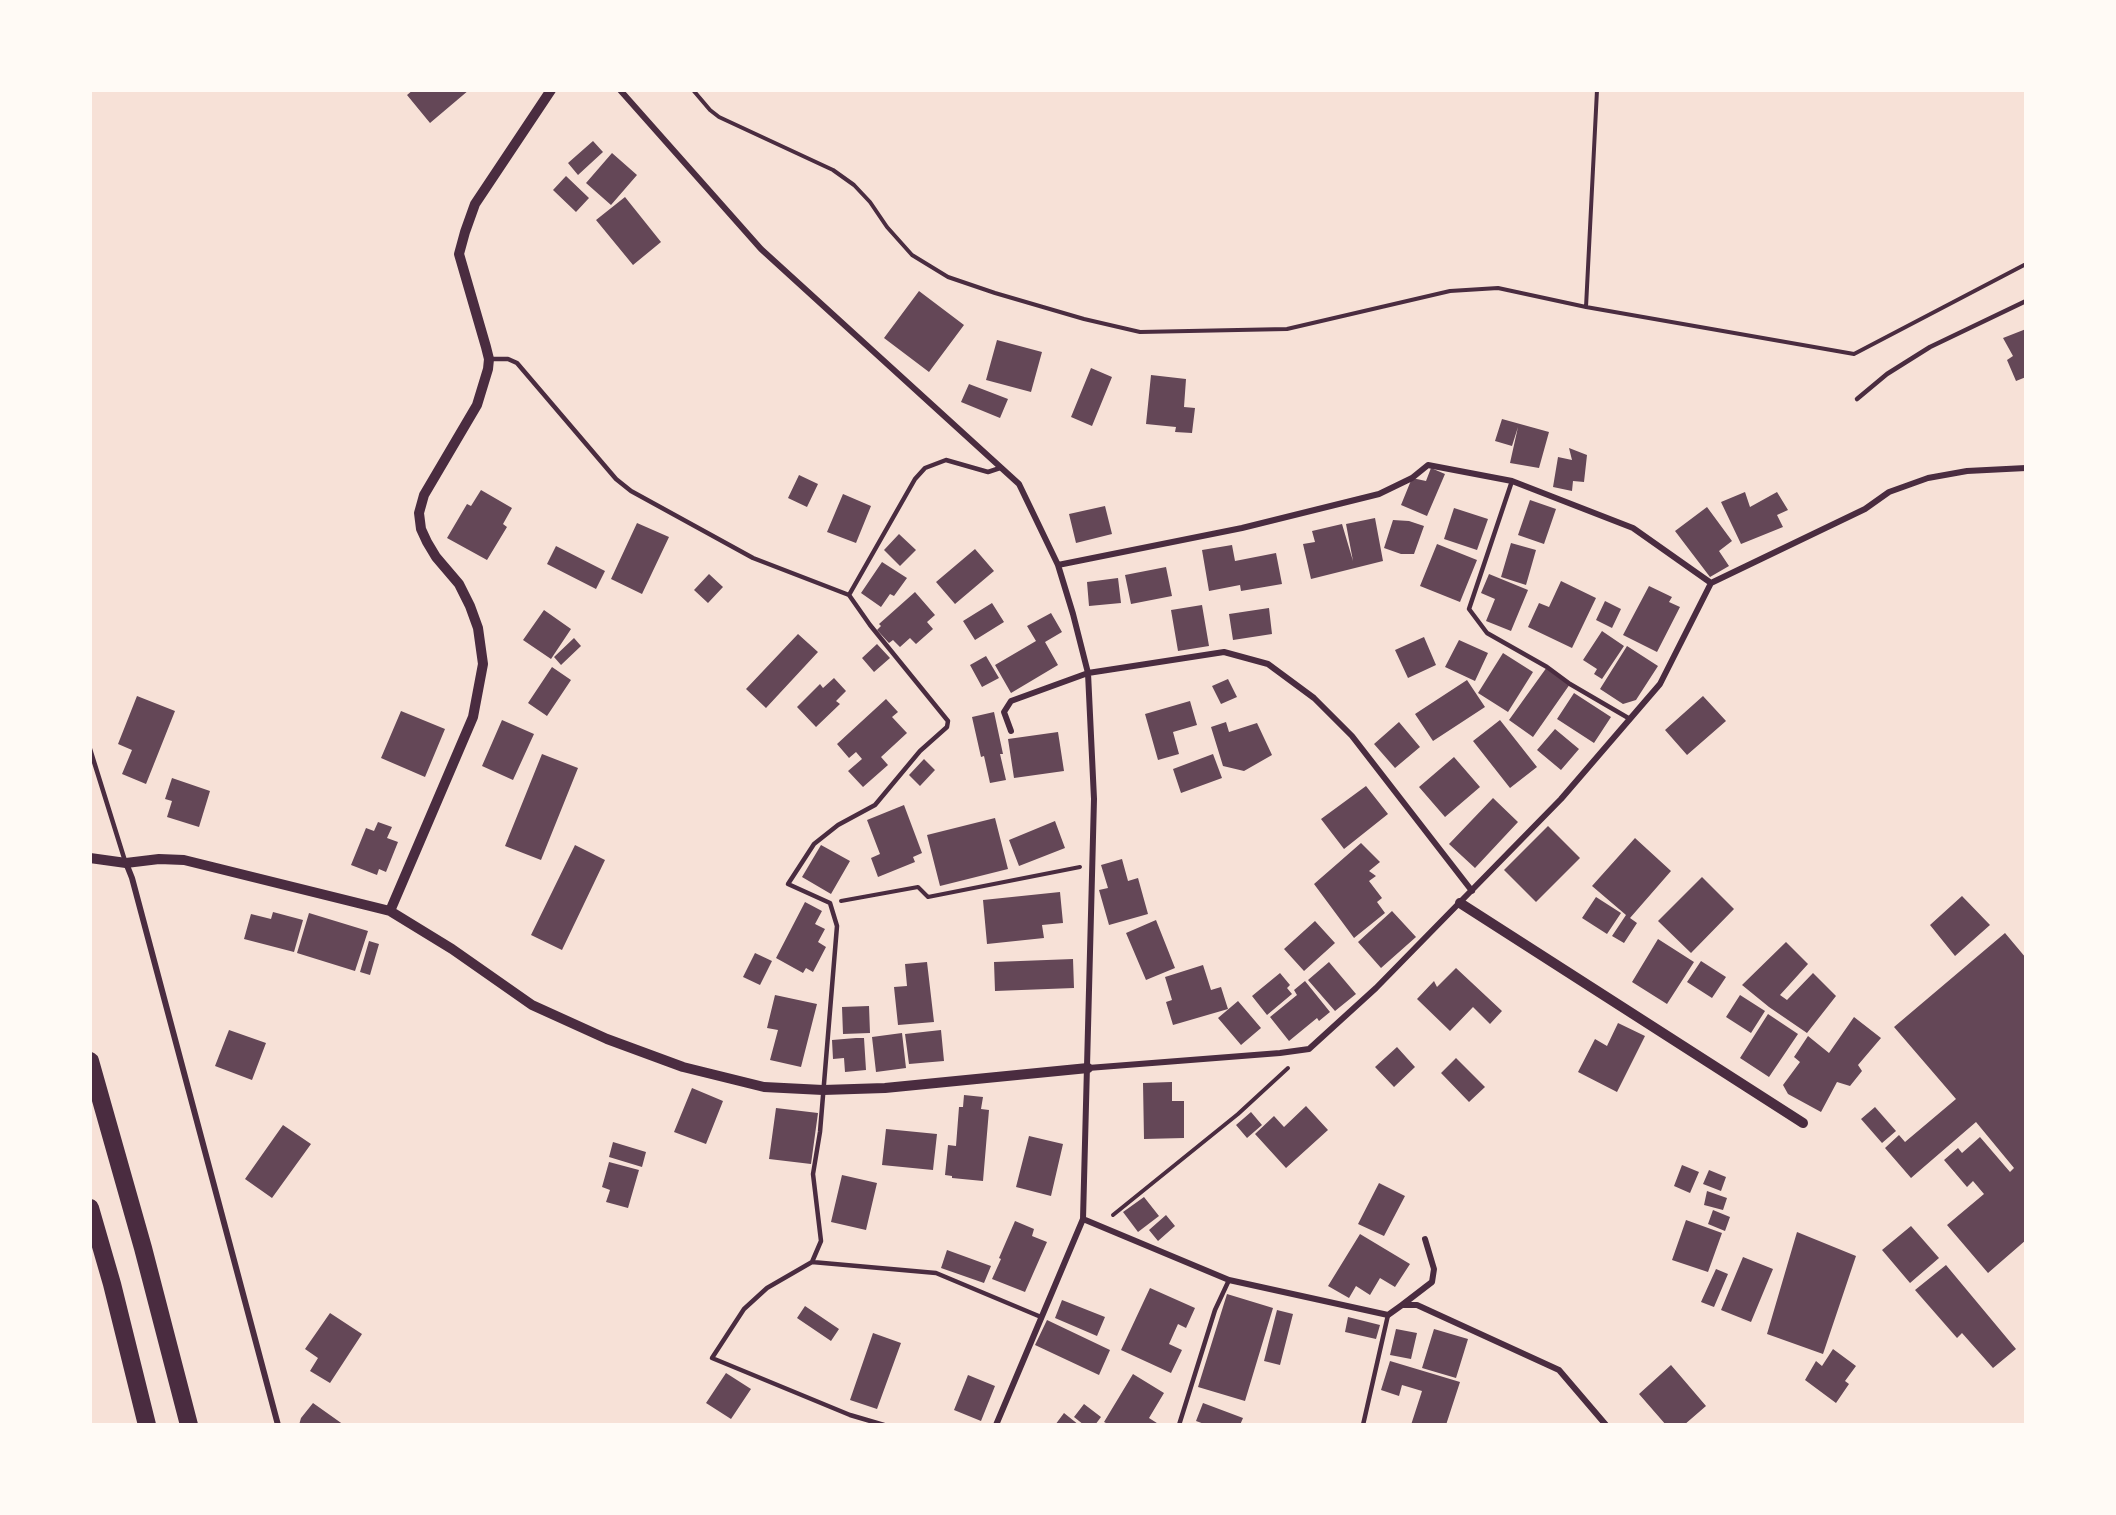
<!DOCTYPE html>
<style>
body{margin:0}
#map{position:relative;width:2116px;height:1515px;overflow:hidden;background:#f7e1d7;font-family:Inter,sans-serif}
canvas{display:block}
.frame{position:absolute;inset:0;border:92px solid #fffaf5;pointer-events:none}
</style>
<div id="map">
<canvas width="2116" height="1515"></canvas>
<div class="frame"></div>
</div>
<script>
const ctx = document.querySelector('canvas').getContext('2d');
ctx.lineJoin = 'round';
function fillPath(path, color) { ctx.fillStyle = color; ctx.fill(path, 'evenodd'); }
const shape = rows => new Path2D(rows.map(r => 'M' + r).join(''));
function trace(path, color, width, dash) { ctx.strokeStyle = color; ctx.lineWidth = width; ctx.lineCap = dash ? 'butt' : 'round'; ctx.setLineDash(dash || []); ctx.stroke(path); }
fillPath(shape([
 [413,90,469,90,430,123,407,95],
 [593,141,603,152,578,175,568,163],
 [612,153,637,175,611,205,586,183],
 [566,176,589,198,576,212,553,190],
 [625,197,661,242,633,265,596,220],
 [919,291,964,325,929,372,884,338],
 [2026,329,2026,377,2016,381,2007,360,2013,356,2003,338],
 [997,340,1042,352,1031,392,986,380],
 [1091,368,1112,377,1092,426,1071,417],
 [1151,375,1186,379,1184,407,1195,408,1192,433,1175,432,1176,427,1146,424],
 [969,384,1008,399,1000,418,961,402],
 [1502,419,1549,432,1539,468,1510,463,1518,427,1512,446,1495,441],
 [1569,448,1587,455,1584,482,1573,481,1572,491,1553,487,1558,457,1572,460],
 [1431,468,1445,474,1427,516,1401,505,1412,478,1426,481],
 [799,475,818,484,807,507,788,498],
 [481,490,512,508,503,524,507,527,487,560,447,538,467,504,471,506],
 [1745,492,1750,507,1777,492,1788,510,1777,515,1783,527,1741,544,1721,502],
 [843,494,871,506,856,543,827,532],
 [1530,500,1556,509,1544,544,1518,535],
 [1105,506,1112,534,1076,543,1069,514],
 [1707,507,1732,541,1719,551,1729,566,1710,577,1675,531],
 [1454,508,1488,519,1477,550,1444,539],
 [1375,518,1383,561,1311,579,1303,544,1315,542,1312,531,1342,524,1353,561,1346,524],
 [1393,520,1409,521,1424,526,1414,554,1401,554,1384,548],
 [637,523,669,537,642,594,611,579],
 [899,534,916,550,900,566,884,550],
 [1511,543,1536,550,1526,585,1501,577],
 [1437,544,1477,560,1460,602,1420,586],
 [1232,545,1235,561,1276,553,1282,584,1241,591,1240,585,1209,591,1202,550],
 [556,546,605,571,596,589,547,564],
 [975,549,994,571,955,604,936,582],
 [882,562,907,578,894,596,890,594,881,607,861,593],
 [1166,567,1172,596,1131,604,1125,575],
 [709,574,723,587,708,603,694,590],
 [1489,574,1528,590,1511,631,1486,621,1495,599,1481,593],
 [1118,578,1121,603,1089,606,1087,582],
 [1561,581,1596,598,1572,648,1528,627,1539,603,1549,607],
 [1649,586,1672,597,1669,602,1680,607,1657,652,1623,635],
 [915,592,935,615,927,622,933,629,916,644,910,638,900,647,893,640,889,643,877,630,881,626,879,624],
 [1605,601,1621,609,1612,628,1596,620],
 [992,603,1004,622,975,640,963,621],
 [1202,605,1209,646,1178,651,1171,610],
 [1269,608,1272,634,1233,640,1229,614],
 [544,610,571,629,551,659,523,640],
 [1051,613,1062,632,1045,642,1058,665,1011,693,995,665,1036,641,1027,626],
 [1602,631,1624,646,1602,679,1594,674,1597,669,1583,660],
 [798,634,818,652,766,708,746,689],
 [1424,637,1436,665,1408,678,1395,650],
 [574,638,581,646,561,665,554,657],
 [1459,640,1488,653,1475,681,1445,667],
 [877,644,890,658,874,672,862,658],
 [1627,646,1658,666,1636,700,1623,704,1600,689],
 [1503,653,1533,672,1508,712,1478,693],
 [986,656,999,678,982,687,970,665],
 [552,667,571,680,547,716,528,703],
 [1547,667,1570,684,1533,737,1509,720],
 [834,678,846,691,836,701,840,704,816,727,797,707,820,684,823,688],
 [1228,679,1237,697,1221,704,1212,686],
 [1467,680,1485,707,1433,741,1415,714],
 [1574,693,1611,717,1594,743,1557,719],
 [137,696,175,711,146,784,122,774,132,750,118,744],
 [1703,696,1726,721,1687,755,1665,730],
 [886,699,898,712,892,717,907,733,881,757,888,765,863,787,848,771,862,759,856,752,849,758,837,744],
 [1190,701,1197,725,1173,732,1179,754,1158,760,1145,714],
 [401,711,445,729,425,777,381,758],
 [994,712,1003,754,1000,754,1006,780,990,783,984,756,981,757,972,717],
 [502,720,534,734,513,780,482,766],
 [1500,720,1537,767,1510,788,1473,741],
 [1226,722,1229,732,1257,723,1272,755,1244,771,1223,766,1211,727],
 [1399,722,1420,747,1395,768,1374,744],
 [1555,729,1579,749,1561,770,1537,750],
 [1058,732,1064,771,1014,778,1008,739],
 [542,754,578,768,541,860,505,846],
 [1213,754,1222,778,1181,793,1173,769],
 [1454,757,1480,787,1445,817,1419,787],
 [924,759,935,770,920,786,909,775],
 [172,778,210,791,199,827,167,817,172,801,165,799],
 [1366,786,1388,814,1344,849,1321,819],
 [1493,798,1518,822,1475,868,1449,844],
 [904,805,922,853,913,857,915,862,878,877,871,858,880,854,867,820],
 [995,818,1008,869,940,886,927,835],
 [1055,821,1065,848,1019,866,1009,840],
 [378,822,392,827,387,838,398,842,386,872,379,869,377,875,351,865,366,828,374,831],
 [1548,826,1580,858,1536,902,1504,870],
 [1635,838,1671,871,1630,918,1637,923,1624,943,1612,936,1626,915,1592,886],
 [1361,843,1380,862,1369,871,1376,876,1369,881,1382,898,1377,902,1385,913,1354,938,1314,884],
 [575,845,605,860,562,950,531,935],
 [821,845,850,861,831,894,802,877],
 [1122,859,1128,881,1138,878,1148,914,1109,925,1099,890,1108,888,1101,865],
 [1702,877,1734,909,1691,953,1658,921],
 [1060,892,1063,923,1042,925,1044,938,987,944,983,900],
 [1962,896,1990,925,1955,956,1930,925],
 [1596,897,1621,913,1607,934,1582,918],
 [805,902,822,911,815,924,825,929,818,942,826,947,813,972,806,968,803,973,776,958],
 [1392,911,1416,937,1381,968,1358,942],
 [273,912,303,920,294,952,244,939,251,914,271,919],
 [309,913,368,931,355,971,297,953],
 [1156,920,1175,968,1146,980,1126,933],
 [1315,921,1335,943,1304,971,1284,949],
 [2005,933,2026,958,2026,1240,1988,1273,1947,1225,1984,1194,1973,1181,1967,1187,1944,1160,1958,1148,1962,1153,1980,1137,2010,1172,2014,1168,1976,1122,1911,1178,1885,1148,1899,1135,1905,1142,1956,1099,1894,1027],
 [1658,939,1694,962,1667,1004,1632,982],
 [369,941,379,944,370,975,360,972],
 [1786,942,1808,964,1780,995,1787,1000,1813,973,1836,996,1807,1033,1769,1007,1742,985],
 [755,953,772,961,760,985,743,977],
 [1073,959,1074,988,995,991,994,962],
 [1701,961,1726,977,1712,998,1687,982],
 [927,962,934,1022,898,1025,894,987,907,986,905,964],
 [1329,962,1356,994,1335,1011,1308,980],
 [1203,965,1211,990,1221,987,1228,1009,1173,1025,1166,1002,1172,1000,1165,977],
 [1456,968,1502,1011,1490,1024,1473,1007,1450,1031,1417,999,1434,981,1437,987],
 [1280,973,1290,985,1287,988,1292,994,1267,1015,1252,996],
 [1305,981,1330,1012,1319,1021,1317,1018,1289,1041,1270,1017,1297,995,1294,990],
 [775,995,817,1004,801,1067,770,1060,778,1030,767,1028],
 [1740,995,1765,1011,1751,1033,1726,1017],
 [1238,1001,1261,1028,1241,1045,1218,1018],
 [869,1006,870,1033,843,1034,842,1007],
 [1768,1014,1798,1034,1769,1077,1740,1058],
 [1854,1017,1881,1038,1858,1065,1862,1071,1850,1086,1837,1082,1821,1112,1788,1094,1783,1085,1800,1062,1794,1057,1808,1036,1829,1053],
 [1618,1023,1645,1036,1617,1092,1578,1072,1595,1039,1607,1046],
 [229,1030,266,1043,252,1080,215,1066],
 [941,1030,944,1061,909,1064,905,1034],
 [902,1033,906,1068,876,1072,872,1037],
 [856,1038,864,1038,866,1070,845,1072,844,1058,833,1059,832,1040],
 [1397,1047,1415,1067,1394,1087,1375,1067],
 [1456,1058,1485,1087,1469,1102,1441,1073],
 [1172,1082,1172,1101,1184,1101,1184,1138,1144,1139,1143,1083],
 [692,1088,723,1101,706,1144,674,1132],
 [964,1095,983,1097,981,1109,989,1110,983,1181,952,1178,952,1176,945,1175,948,1145,956,1146,959,1107,963,1107],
 [1306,1106,1328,1130,1286,1168,1255,1134,1274,1116,1284,1127],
 [1875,1107,1896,1131,1882,1143,1861,1119],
 [776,1108,818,1113,811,1164,769,1159],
 [1251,1112,1262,1125,1247,1138,1236,1125],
 [283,1125,311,1144,272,1198,245,1179],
 [886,1129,937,1134,933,1170,882,1165],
 [1029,1136,1063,1144,1051,1196,1016,1187],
 [613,1142,646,1152,642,1167,609,1157],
 [609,1162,639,1170,628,1208,606,1202,610,1190,602,1187],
 [1682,1165,1699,1172,1690,1193,1674,1186],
 [1709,1170,1726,1177,1721,1191,1703,1184],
 [842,1175,877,1183,866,1230,831,1222],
 [1379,1183,1405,1196,1384,1236,1358,1224],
 [1707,1191,1727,1198,1723,1210,1704,1205],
 [1144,1197,1159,1216,1138,1232,1123,1212],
 [1713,1210,1730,1217,1725,1231,1708,1224],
 [1166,1215,1175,1226,1158,1241,1149,1230],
 [1686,1220,1722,1233,1708,1272,1672,1260],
 [1015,1221,1034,1229,1032,1236,1047,1242,1025,1292,992,1279,1001,1259,999,1258],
 [1911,1226,1939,1258,1910,1283,1882,1250],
 [1797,1232,1856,1256,1823,1354,1767,1334],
 [1360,1234,1410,1264,1395,1287,1380,1278,1370,1295,1356,1286,1349,1298,1328,1286],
 [947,1250,991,1266,984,1283,941,1268],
 [1743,1257,1773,1269,1751,1322,1721,1310],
 [1946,1265,2016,1349,1993,1368,1962,1333,1957,1338,1915,1290],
 [1716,1269,1728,1274,1714,1307,1701,1302],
 [1150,1288,1195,1308,1186,1328,1178,1324,1169,1344,1182,1350,1171,1373,1121,1350],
 [1227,1294,1273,1308,1245,1401,1198,1387],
 [1062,1300,1105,1317,1097,1336,1055,1318],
 [805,1306,839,1329,831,1341,797,1318],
 [1277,1310,1293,1314,1280,1365,1264,1361],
 [330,1313,362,1334,330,1383,310,1371,318,1358,305,1349],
 [1348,1317,1380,1325,1376,1339,1345,1332],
 [1047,1320,1110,1350,1099,1375,1035,1345],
 [1396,1329,1417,1333,1411,1359,1390,1355],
 [1434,1329,1468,1339,1456,1378,1422,1368],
 [873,1333,901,1343,877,1409,850,1400],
 [1833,1349,1856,1366,1845,1381,1849,1384,1836,1403,1805,1380,1816,1361,1822,1366],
 [1390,1361,1460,1382,1446,1425,1411,1425,1422,1391,1402,1385,1399,1396,1381,1390],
 [1671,1365,1706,1406,1684,1425,1666,1425,1639,1394],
 [726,1373,751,1389,731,1419,706,1403],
 [1133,1374,1164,1393,1149,1418,1160,1425,1110,1425,1104,1422],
 [968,1375,995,1386,981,1421,954,1410],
 [313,1403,344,1425,299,1425,301,1418],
 [1203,1403,1243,1418,1240,1425,1207,1425,1196,1421],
 [1084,1404,1101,1417,1095,1425,1084,1425,1074,1417],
 [1064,1413,1079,1425,1055,1425]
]), '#644757');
trace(shape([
 [693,90,710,110,719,117,833,170,854,185,870,202,887,227,912,255,948,277,995,293,1084,319,1140,332,1287,329,1450,291,1498,288,1586,307,1854,354,2026,264],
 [1586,307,1597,90],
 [841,901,918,887,928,897,1080,867],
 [1113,1215,1238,1114,1288,1068]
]), '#4a2c40', 4);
trace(shape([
 [489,359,508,359,517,363,616,479,631,491,753,558,849,595,915,479,925,468,946,460,988,472,1000,468],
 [1857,399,1887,374,1930,347,2026,301],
 [1512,481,1469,609,1487,633,1547,667,1570,684,1630,719],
 [849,595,870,625,948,721,947,727,920,751,875,805,838,825,814,844,788,884,830,903,837,926,820,1132,813,1174,821,1241,812,1262,767,1288,744,1309,712,1358,850,1415,884,1425],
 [90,749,125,861],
 [812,1262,936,1273,1041,1317],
 [1179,1425,1215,1310,1229,1280],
 [1363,1425,1388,1315]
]), '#4a2c40', 4.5);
trace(shape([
 [620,90,761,249,1019,484,1058,565,1073,614,1088,673,1094,799,1083,1219,996,1425],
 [1058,565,1242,528,1379,494,1412,478,1428,465,1512,481,1633,528,1711,583],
 [1011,731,1004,712,1011,701,1088,673,1224,652,1268,664,1314,698,1352,736,1472,891],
 [126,863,132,878,278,1425],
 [1088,1068,1280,1053,1309,1049,1376,988,1561,799,1660,684,1711,583,1865,509,1889,492,1928,478,1967,471,2026,468],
 [1083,1219,1229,1280,1388,1315,1402,1305,1417,1305,1559,1370,1606,1425],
 [1402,1305,1432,1282,1434,1269,1425,1239]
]), '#4a2c40', 6);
trace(shape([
 [90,858,126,863,159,859,184,860,390,911,452,949,532,1005,607,1039,683,1067,764,1087,823,1090,885,1088,1088,1068],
 [1460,903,1803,1123],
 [390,911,473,717,483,664,478,628,470,606,459,584,436,557,427,542,421,529,419,513,424,495,477,405,488,369,489,359,486,347,459,254,465,232,475,204,551,90]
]), '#4a2c40', 10);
trace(shape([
 [90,1061,143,1248,189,1425],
 [90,1208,112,1284,147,1425]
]), '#4a2c40', 18);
</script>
